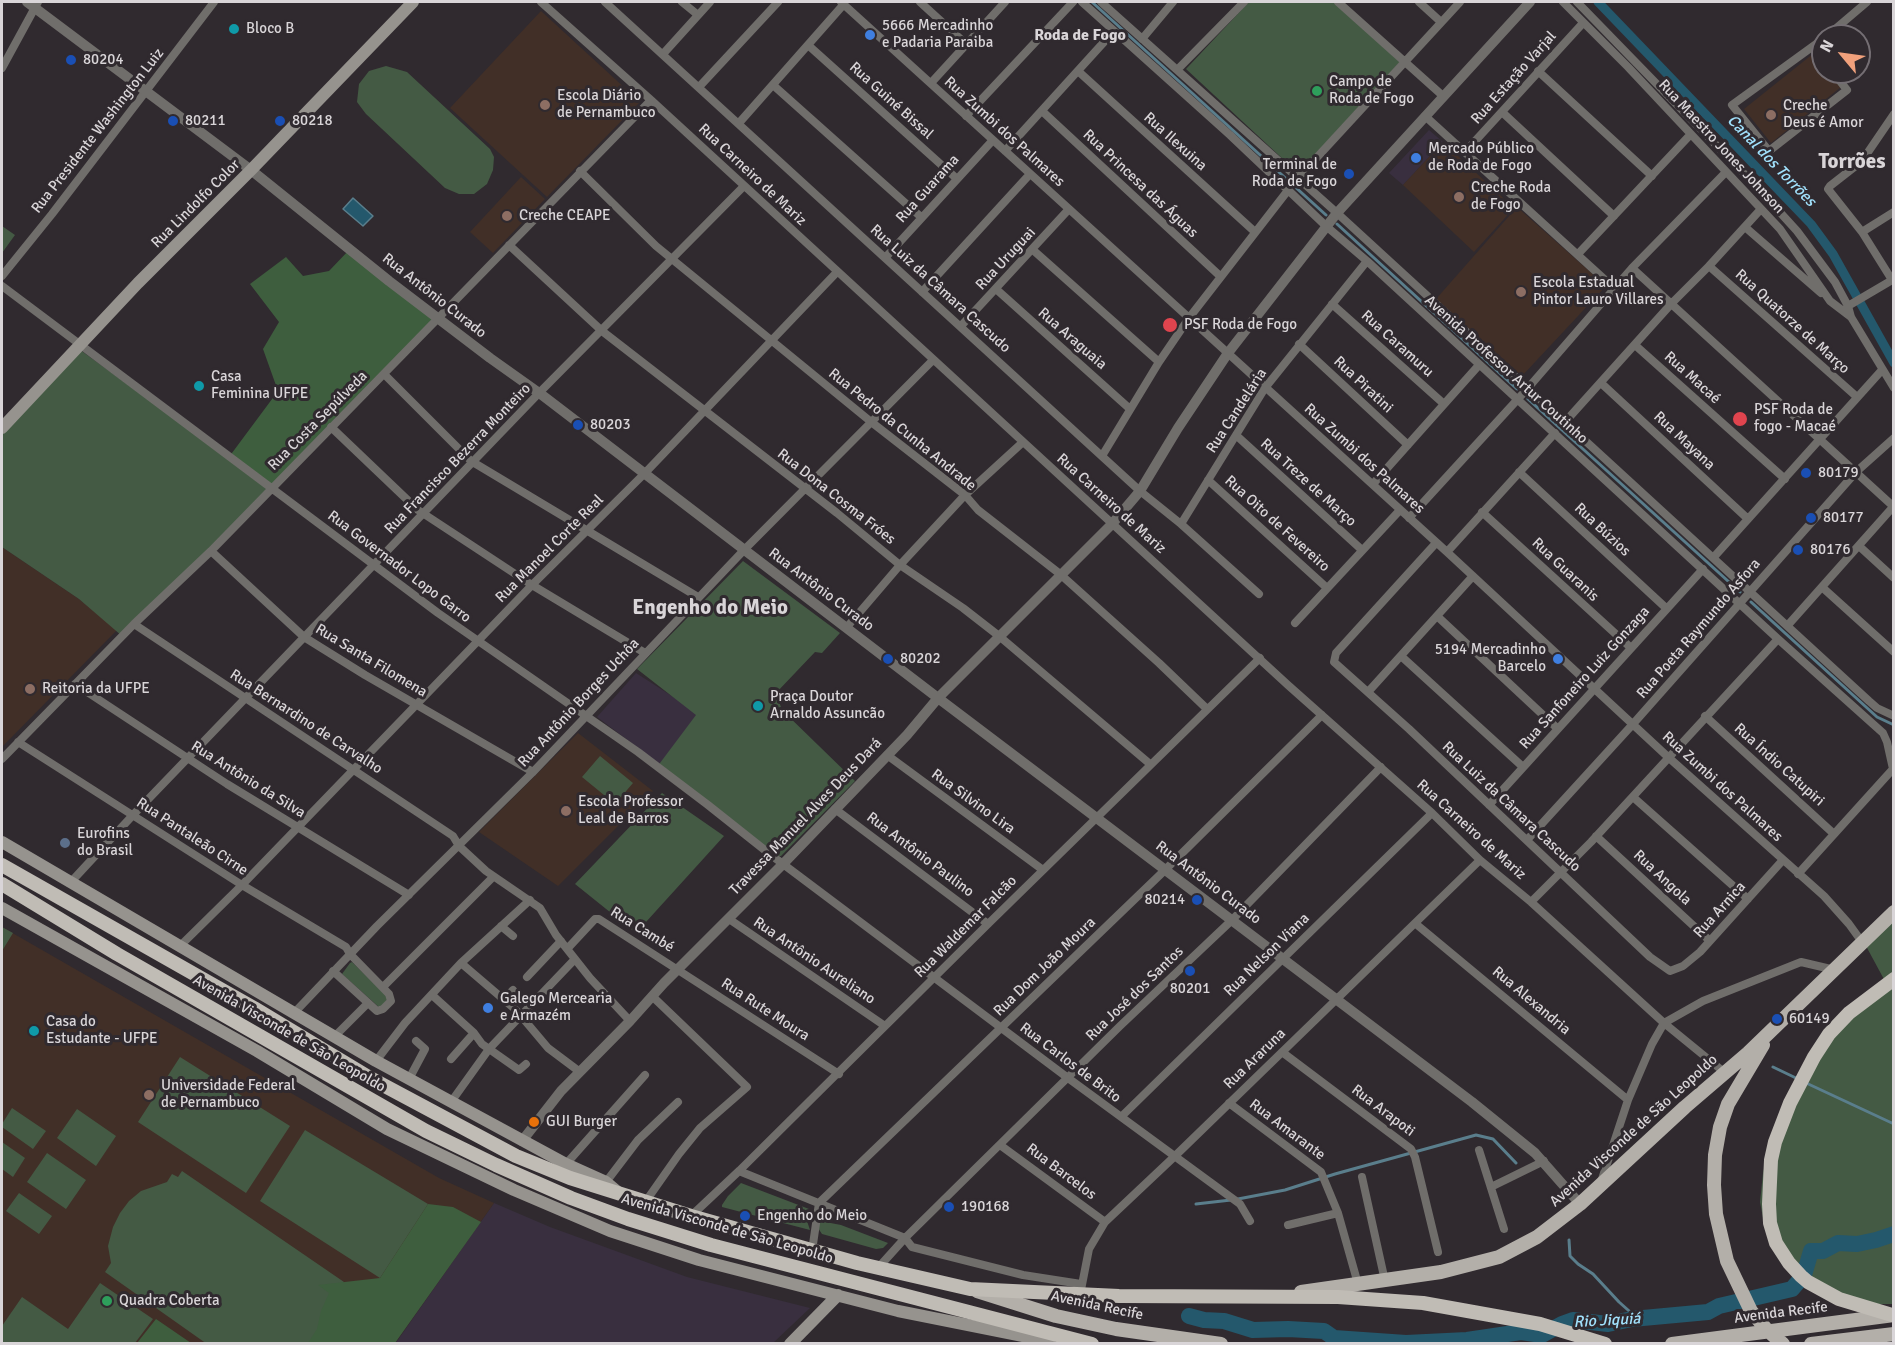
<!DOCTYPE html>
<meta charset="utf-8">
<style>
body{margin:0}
#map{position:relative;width:1895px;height:1345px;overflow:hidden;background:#302a2f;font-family:Signika,sans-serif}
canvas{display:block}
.frame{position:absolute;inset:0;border:3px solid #d9d5d8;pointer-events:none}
.north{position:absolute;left:1811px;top:24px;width:60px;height:60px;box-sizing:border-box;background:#302a2f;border:2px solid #746e73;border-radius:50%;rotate:299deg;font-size:16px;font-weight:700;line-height:24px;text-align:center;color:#d9d5d8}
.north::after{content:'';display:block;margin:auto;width:21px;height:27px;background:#f1a17c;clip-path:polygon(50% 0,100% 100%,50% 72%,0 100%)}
</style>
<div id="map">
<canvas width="1895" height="1345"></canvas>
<div class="frame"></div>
<div class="north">N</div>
</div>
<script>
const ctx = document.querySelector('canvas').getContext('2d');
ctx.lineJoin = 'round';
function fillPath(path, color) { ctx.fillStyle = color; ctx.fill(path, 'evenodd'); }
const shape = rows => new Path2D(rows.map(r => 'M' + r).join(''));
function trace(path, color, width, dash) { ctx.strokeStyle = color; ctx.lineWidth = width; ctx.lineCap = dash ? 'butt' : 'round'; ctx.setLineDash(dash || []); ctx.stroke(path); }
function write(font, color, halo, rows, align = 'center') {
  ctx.font = font + ' Signika,sans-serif'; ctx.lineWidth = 6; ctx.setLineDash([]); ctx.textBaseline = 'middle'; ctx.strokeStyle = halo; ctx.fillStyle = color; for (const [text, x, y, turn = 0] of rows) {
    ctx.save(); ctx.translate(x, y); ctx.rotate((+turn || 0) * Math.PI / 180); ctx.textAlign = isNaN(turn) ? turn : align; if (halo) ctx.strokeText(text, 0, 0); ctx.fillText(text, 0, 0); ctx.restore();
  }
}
fillPath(shape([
 [1429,130,1443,142,1403,185,1389,173],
 [636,673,700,714,662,766,597,717],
 [494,1203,550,1227,687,1277,810,1308,773,1343,395,1344]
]), '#392f3f');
fillPath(shape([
 [541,11,640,102,547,197,450,108],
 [1814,53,1823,65,1823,72,1829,72,1841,87,1771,143,1744,109],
 [1443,142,1514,208,1474,252,1403,185],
 [521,177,545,199,493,253,470,232],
 [1517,207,1606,286,1522,376,1436,299],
 [2,547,79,599,117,630,2,747],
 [578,733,653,791,558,886,479,832],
 [2,927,439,1178,494,1203,395,1343,2,1344]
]), '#412f27');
fillPath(shape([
 [1249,2,1334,2,1400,62,1298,173,1186,69],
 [386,66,407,72,490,149,494,157,493,170,487,184,474,194,459,194,445,188,366,114,357,102,359,84,369,71],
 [2,226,15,235,2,253],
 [76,347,271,488,122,636,79,599,2,547,2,422],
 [743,561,840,633,822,653,815,652,776,693,782,710,855,781,781,856,778,856,657,767,696,715,637,669],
 [600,756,633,783,615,804,582,777],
 [662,793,724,836,636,933,575,884],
 [1893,919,1893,1304,1854,1304,1815,1285,1764,1223,1760,1202,1763,1173,1771,1139,1837,1032,1886,983,1866,946],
 [2,927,13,933,2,951],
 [352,962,389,998,380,1008,342,974,350,963],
 [180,1057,290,1126,246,1193,138,1122],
 [12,1108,46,1131,33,1149,2,1127,2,1124],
 [77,1109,116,1136,96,1166,57,1138],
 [305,1130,428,1204,380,1278,260,1201],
 [2,1142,25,1158,13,1177,2,1169],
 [47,1153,86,1180,66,1209,27,1182],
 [182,1171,344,1282,317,1343,207,1344,105,1272,111,1263,108,1246,113,1227,120,1213,129,1201,141,1191,167,1182,172,1174,178,1177],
 [741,1183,809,1209,807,1221,810,1230,722,1207,722,1205,728,1196],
 [19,1193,52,1216,39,1234,6,1211],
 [820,1221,841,1225,888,1243,883,1248,876,1249,822,1234,818,1228],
 [100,1283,153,1319,135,1343,2,1343,2,1326,22,1297,68,1329]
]), '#445a44');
fillPath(shape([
 [350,249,437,319,271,488,229,457,278,391,263,349,279,322,250,284,286,257,303,276,329,271],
 [428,1204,453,1207,481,1222,395,1343,308,1343,317,1329,321,1311,329,1293,318,1285,380,1278],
 [156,1319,191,1343,137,1343]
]), '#3e5e3e');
const water = shape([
 [353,198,373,216,363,226,343,209,353,198]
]);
fillPath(water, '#24586c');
trace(water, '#5a7e8c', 1.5);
trace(shape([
 [1092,2,1326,215],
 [1337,224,1517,389],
 [1528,399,1740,592],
 [1751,602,1877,717,1894,725],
 [1773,1067,1798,1079],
 [1804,1082,1894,1124],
 [1238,1199,1285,1190,1335,1174,1476,1135,1493,1139,1516,1163],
 [1196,1204,1231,1200],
 [1569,1240,1570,1256,1578,1264,1593,1274,1619,1302,1637,1318]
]), '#5a7e8c', 3);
trace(shape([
 [1598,2,1811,224,1833,254,1894,363]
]), '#24586c', 9);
trace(shape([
 [1189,1316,1204,1320,1224,1321,1253,1330,1288,1329,1324,1331,1334,1338,1406,1343,1467,1340,1521,1332,1542,1335,1562,1324,1573,1320,1608,1324,1632,1319,1708,1312,1719,1306,1792,1289,1804,1275,1811,1251,1823,1251,1838,1243,1857,1244,1876,1240,1894,1234]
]), '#24586c', 16);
trace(shape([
 [541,2,651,100,1289,686,1432,813,1480,860,1531,902,1664,1023,1724,1072],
 [605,2,1140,491,1181,524,1259,594],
 [682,2,698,15],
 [841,2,1447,552,1668,757,1824,896,1849,924,1862,942],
 [920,2,966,44],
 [1082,2,1230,135,1326,226,1367,261,1778,639,1883,733,1887,742,1893,769],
 [1101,2,1337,213,1869,701,1877,708,1894,716],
 [1338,2,1443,96],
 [1419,2,1441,22],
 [1563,2,1628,67,1780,229,1830,301,1851,317],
 [1577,2,1756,186,1797,231,1835,282,1848,306,1851,317,1894,388],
 [1827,36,1867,2],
 [1142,39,1173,2],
 [1823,39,1732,105,1769,151,1847,90,1833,72],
 [808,45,956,178],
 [1813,47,1823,59],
 [663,54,710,2],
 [2,68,38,2],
 [1177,70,1244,2],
 [1078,71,1255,232],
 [1538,71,1652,176],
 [931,83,1005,2],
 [773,85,921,217],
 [699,87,778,2],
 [1042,111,1220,276],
 [1502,112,1614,216],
 [966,116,1073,2],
 [1425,116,1614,288],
 [739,123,844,4],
 [1005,151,1114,31],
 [1466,151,1583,23],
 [580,171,656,246,870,421,965,495,978,510,1060,574,1159,663,1207,709],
 [1298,178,1460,2],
 [1745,227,1821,293],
 [1862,232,1894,212],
 [509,245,602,331,837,513,900,565,963,608,999,636,1150,764],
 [1033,250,1159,362],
 [1578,254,1690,135],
 [885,258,993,140],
 [1709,266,1857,397],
 [1632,268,1894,507],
 [2,276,52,214,214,2],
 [1892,280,1862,232,1828,189,1830,186,1862,161,1894,114],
 [2,286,438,613,638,752,708,805,771,855,1068,1078,1240,1204,1250,1221],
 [996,289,1130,409],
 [922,292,1030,174],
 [1332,304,1444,404],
 [1848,306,1894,279],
 [961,326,1069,209],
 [1299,344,1408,445],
 [1635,345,1785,479],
 [384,374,471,461,698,597],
 [1601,383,1748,519],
 [1565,422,1672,303,1709,266,1761,209],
 [331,427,418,510,532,585,645,653],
 [1237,436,1362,550],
 [1102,456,1159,362,1189,318,1289,189],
 [1519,472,1666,608],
 [1208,480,1327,588],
 [1373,484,1479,365],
 [1482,512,1630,647],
 [1409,518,1528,388,1632,268,1725,173],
 [1181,524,1265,388,1367,261],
 [1436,543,1336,653,1334,662,1409,729,1650,957,1670,971,1683,966,1700,952,1782,861],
 [1859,546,1894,578],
 [211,551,304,637,365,675,533,772],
 [1447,552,1555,433],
 [1713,558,1882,370],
 [1823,588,1894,652],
 [1437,616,1558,729],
 [1295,623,1400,510],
 [134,624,453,836,459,846,486,871,540,908,556,935,590,978,630,1021],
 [1788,625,1893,507],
 [847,627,900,565,965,495,1023,442],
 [1401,656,1523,767],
 [75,684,227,784,409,895],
 [1368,692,1473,576],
 [1705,716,1834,834],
 [18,742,242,885,346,947,350,954,389,994,391,1001,383,1009,377,1011,333,971],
 [887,755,1043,870],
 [2,759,134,624,211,551,651,100],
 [1633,797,1748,899],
 [1489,805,1703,569],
 [835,809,988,924],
 [1596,836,1710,941],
 [1527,840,1633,724,1856,472,1894,438],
 [1798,874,1893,769],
 [70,883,133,815,539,393,744,186],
 [1531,902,1591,842,1778,639],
 [729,919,885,1026],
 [1416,924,1628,1100],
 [501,926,513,936],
 [180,946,242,885,532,585,645,473,837,272],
 [568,948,595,919,599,919,839,1074],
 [461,963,516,1010,548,1048,580,1072],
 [527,977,561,941],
 [383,987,493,877],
 [432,995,474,1033,482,1044,519,1070,526,1064],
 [504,1000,513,990],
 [295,1012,377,926,533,772,744,550,933,360],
 [335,1036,368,1003],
 [1282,1052,1411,1149,1415,1157,1438,1252],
 [451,1059,474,1033],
 [376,1061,405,1023,461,963,530,900],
 [409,1079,425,1049,416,1041],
 [451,1102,489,1049,575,959],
 [1229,1103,1321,1172,1338,1213,1358,1284],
 [1121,1117,1432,813],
 [1000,1145,1105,1222],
 [1479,1150,1504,1229],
 [566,1164,645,1075],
 [739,1171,905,1238,912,1247,1023,1275,1081,1284],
 [1362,1177,1385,1281],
 [606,1182,638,1140,678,1102],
 [1601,1182,1628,1100,1652,1044,1664,1023,1703,1001,1801,962,1835,970],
 [1491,1187,1544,1161],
 [646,1201,679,1154,700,1128,747,1087,652,996],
 [691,1216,739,1171,988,924,1260,658],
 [1288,1225,1338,1213],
 [812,1251,819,1203,1166,869,1322,715],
 [878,1268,905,1238,1120,1026,1232,920,1381,767],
 [1080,1295,1089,1249,1105,1222,1175,1156,1480,860]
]), '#706e6b', 8);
trace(shape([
 [27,2,251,170,389,281,490,358,542,395,938,698,1472,1102,1535,1153,1580,1204],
 [522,1141,561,1091,630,1021,664,983,784,863,907,735,938,698,1112,524,1140,491,1178,428,1228,353,1337,213,1530,2]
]), '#706e6b', 10);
trace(shape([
 [2,428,138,283,251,170,413,2],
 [2,842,376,1061,566,1164,606,1182,618,1192],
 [2,908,257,1051,387,1129,514,1190,610,1231,699,1260,898,1311,1028,1337,1054,1336],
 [790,1344,838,1295]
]), '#96938e', 12);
trace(shape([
 [1763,1045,1728,1104,1720,1127,1715,1155,1714,1185,1716,1214,1727,1261,1751,1311,1766,1329,1783,1344],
 [977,1291,1056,1316,1116,1329,1221,1344],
 [1301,1292,1441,1272,1499,1257,1537,1237,1580,1204,1685,1107,1748,1053,1894,912],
 [1672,1344,1894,1315],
 [1811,1344,1894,1334]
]), '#b3afa9', 14);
trace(shape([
 [2,865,254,1008,370,1078,516,1156,570,1178,691,1216,857,1263,970,1289,1119,1296,1338,1297,1423,1303,1540,1324,1605,1344],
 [2,884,117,954,426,1131,496,1165,571,1198,628,1219,711,1245,1092,1344],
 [1892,1315,1839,1299,1808,1282,1801,1276,1789,1263,1776,1243,1770,1223,1769,1204,1771,1160,1775,1142,1790,1103,1814,1057,1829,1034,1849,1013,1894,979]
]), '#c0bcb5', 14);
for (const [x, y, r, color] of [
 [234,29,6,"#0f9aa8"],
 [870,35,6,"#3f7fe0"],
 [71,60,6,"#1a4fb4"],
 [1317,91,6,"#2e9e5b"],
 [545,105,6,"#8d6e63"],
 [1771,115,6,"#8d6e63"],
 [173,121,6,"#1a4fb4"],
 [280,121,6,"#1a4fb4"],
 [1416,158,6,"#3f7fe0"],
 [1349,174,6,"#1a4fb4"],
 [1459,197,6,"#8d6e63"],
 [507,216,6,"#8d6e63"],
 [1521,292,6,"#8d6e63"],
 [1170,325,8,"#e0444e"],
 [199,386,6,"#0f9aa8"],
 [1740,419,8,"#e0444e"],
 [578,425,6,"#1a4fb4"],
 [1806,473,6,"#1a4fb4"],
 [1811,518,6,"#1a4fb4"],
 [1798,550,6,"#1a4fb4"],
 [888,659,6,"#1a4fb4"],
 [1558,659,6,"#3f7fe0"],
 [30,689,6,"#8d6e63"],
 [758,706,6,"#0f9aa8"],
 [566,811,6,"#8d6e63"],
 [65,843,6,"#5c6f8a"],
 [1197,900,6,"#1a4fb4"],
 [1190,971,6,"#1a4fb4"],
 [488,1008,6,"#3f7fe0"],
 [1777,1019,6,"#1a4fb4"],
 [34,1031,6,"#0f9aa8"],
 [149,1095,6,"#8d6e63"],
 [534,1122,6,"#e8710a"],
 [949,1207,6,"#1a4fb4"],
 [745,1216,6,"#1a4fb4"],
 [107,1301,6,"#2e9e5b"]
]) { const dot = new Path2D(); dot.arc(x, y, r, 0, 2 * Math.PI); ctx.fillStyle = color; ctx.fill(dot); trace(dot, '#302a2f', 2); }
write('15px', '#d9d5d8', '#302a2f', [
 ["5666 Mercadinho",882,26],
 ["e Padaria Paraiba",882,43],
 ["Bloco B",246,29],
 ["80204",83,60],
 ["Campo de",1329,82],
 ["Roda de Fogo",1329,99],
 ["Escola Diário",557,96],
 ["de Pernambuco",557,113],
 ["Creche",1783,106],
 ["Deus é Amor",1783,123],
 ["80211",185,121],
 ["80218",292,121],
 ["Mercado Público",1428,149],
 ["de Roda de Fogo",1428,166],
 ["Terminal de",1337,165,"right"],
 ["Roda de Fogo",1337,182,"right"],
 ["Creche Roda",1471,188],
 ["de Fogo",1471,205],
 ["Creche CEAPE",519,216],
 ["Escola Estadual",1533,283],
 ["Pintor Lauro Villares",1533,300],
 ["PSF Roda de Fogo",1184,325],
 ["Casa",211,377],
 ["Feminina UFPE",211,394],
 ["PSF Roda de",1754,410],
 ["fogo - Macaé",1754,427],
 ["80203",590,425],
 ["80179",1818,473],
 ["80177",1823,518],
 ["80176",1810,550],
 ["5194 Mercadinho",1546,650,"right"],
 ["Barcelo",1546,667,"right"],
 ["80202",900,659],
 ["Reitoria da UFPE",42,689],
 ["Praça Doutor",770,697],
 ["Arnaldo Assuncão",770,714],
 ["Escola Professor",578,802],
 ["Leal de Barros",578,819],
 ["Eurofins",77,834],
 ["do Brasil",77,851],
 ["80214",1185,900,"right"],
 ["80201",1190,989,"center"],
 ["Galego Mercearia",500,999],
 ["e Armazém",500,1016],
 ["60149",1789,1019],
 ["Casa do",46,1022],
 ["Estudante - UFPE",46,1039],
 ["Universidade Federal",161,1086],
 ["de Pernambuco",161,1103],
 ["GUI Burger",546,1122],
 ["190168",961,1207],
 ["Engenho do Meio",757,1216],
 ["Quadra Coberta",119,1301]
], 'left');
write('15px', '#d9d5d8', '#302a2f', [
 ["Rua Estação Varjal",1514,78,-48],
 ["Rua Guiné Bissal",891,101,42],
 ["Rua Presidente Washington Luiz",98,131,-52],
 ["Rua Zumbi dos Palmares",1004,132,42],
 ["Rua Ilexuina",1175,142,42],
 ["Rua Maestro Jones Johnson",1721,147,47],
 ["Rua Carneiro de Mariz",752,175,43],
 ["Rua Princesa das Águas",1140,184,43],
 ["Rua Guarama",928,189,-48],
 ["Rua Lindolfo Color",196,204,-45],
 ["Rua Uruguai",1006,259,-47],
 ["Rua Luiz da Câmara Cascudo",940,289,42],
 ["Rua Antônio Curado",434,296,38],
 ["Rua Quatorze de Março",1792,322,42],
 ["Rua Araguaia",1072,339,41],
 ["Rua Caramuru",1397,344,42],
 ["Avenida Professor Artur Coutinho",1506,370,42],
 ["Rua Macaé",1692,378,42],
 ["Rua Piratini",1363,385,43],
 ["Rua Candelária",1237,411,-57],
 ["Rua Costa Sepúlveda",318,421,-45],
 ["Rua Pedro da Cunha Andrade",902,430,39],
 ["Rua Mayana",1684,441,43],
 ["Rua Francisco Bezerra Monteiro",458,459,-46],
 ["Rua Zumbi dos Palmares",1364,459,42],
 ["Rua Treze de Março",1308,483,42],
 ["Rua Dona Cosma Fróes",836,497,38],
 ["Rua Carneiro de Mariz",1111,504,42],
 ["Rua Oito de Fevereiro",1277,524,42],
 ["Rua Búzios",1602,530,43],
 ["Rua Manoel Corte Real",550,549,-45],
 ["Rua Governador Lopo Garro",399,567,37],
 ["Rua Guaranis",1565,570,43],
 ["Rua Antônio Curado",821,590,37],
 ["Rua Poeta Raymundo Asfora",1699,629,-49],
 ["Rua Santa Filomena",371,661,31],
 ["Rua Sanfoneiro Luiz Gonzaga",1585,678,-48],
 ["Rua Antônio Borges Uchôa",579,703,-47],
 ["Rua Bernardino de Carvalho",306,722,33],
 ["Rua Índio Catupiri",1779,765,42],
 ["Rua Antônio da Silva",248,780,32],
 ["Rua Zumbi dos Palmares",1722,787,42],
 ["Rua Silvino Lira",973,802,36],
 ["Rua Luiz da Câmara Cascudo",1511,807,43],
 ["Travessa Manuel Alves Deus Dará",806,817,-46],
 ["Rua Carneiro de Mariz",1471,830,42],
 ["Rua Pantaleão Cirne",192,837,33],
 ["Rua Antônio Paulino",920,855,37],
 ["Rua Angola",1662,878,43],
 ["Rua Antônio Curado",1208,883,37],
 ["Rua Arnica",1720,910,-48],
 ["Rua Waldemar Falcão",966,927,-45],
 ["Rua Cambé",642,930,32],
 ["Rua Nelson Viana",1267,955,-44],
 ["Rua Antônio Aureliano",814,961,34],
 ["Rua Dom João Moura",1045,967,-44],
 ["Rua José dos Santos",1135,994,-44],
 ["Rua Alexandria",1531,1001,40],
 ["Rua Rute Moura",765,1010,33],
 ["Avenida Visconde de São Leopoldo",289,1034,30],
 ["Rua Araruna",1255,1059,-44],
 ["Rua Carlos de Brito",1070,1063,37],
 ["Rua Arapoti",1383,1111,37],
 ["Rua Amarante",1287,1130,37],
 ["Avenida Visconde de São Leopoldo",1634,1131,-42],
 ["Rua Barcelos",1061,1172,37],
 ["Avenida Visconde de São Leopoldo",727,1229,16],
 ["Avenida Recife",1097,1306,12],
 ["Avenida Recife",1781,1313,-7]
]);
write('bold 16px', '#d9d5d8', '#302a2f', [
 ["Roda de Fogo",1080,36]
]);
write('italic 16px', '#a1e1fc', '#302a2f', [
 ["Canal dos Torrões",1771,161,46],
 ["Rio Jiquiá",1607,1321,-3]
]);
write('bold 21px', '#d9d5d8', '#302a2f', [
 ["Torrões",1852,162],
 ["Engenho do Meio",710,608]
]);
</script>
